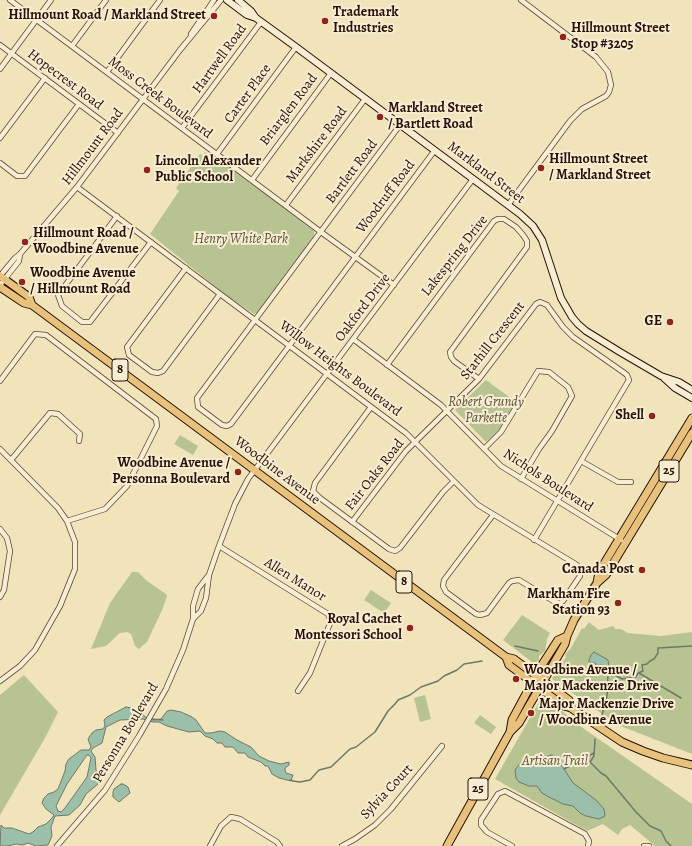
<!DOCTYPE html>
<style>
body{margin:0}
canvas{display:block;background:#f1e3ba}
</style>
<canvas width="692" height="846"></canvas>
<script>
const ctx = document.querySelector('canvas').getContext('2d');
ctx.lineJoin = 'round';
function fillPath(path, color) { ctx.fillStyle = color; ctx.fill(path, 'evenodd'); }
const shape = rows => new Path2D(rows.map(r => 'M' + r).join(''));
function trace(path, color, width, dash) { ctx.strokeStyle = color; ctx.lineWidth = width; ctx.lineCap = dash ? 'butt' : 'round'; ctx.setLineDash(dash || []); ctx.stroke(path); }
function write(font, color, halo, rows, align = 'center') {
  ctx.font = font + ' Alegreya,serif'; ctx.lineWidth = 4; ctx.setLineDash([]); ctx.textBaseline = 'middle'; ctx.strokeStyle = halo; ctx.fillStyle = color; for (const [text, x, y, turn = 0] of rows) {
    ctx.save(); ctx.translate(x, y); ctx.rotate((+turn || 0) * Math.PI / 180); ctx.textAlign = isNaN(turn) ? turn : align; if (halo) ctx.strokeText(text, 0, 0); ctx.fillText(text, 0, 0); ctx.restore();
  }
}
fillPath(shape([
 [205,152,218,162,221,159,222,162,278,203,280,203,291,211,291,213,314,231,314,236,309,244,258,312,254,314,216,289,216,287,150,234,179,191,176,188,200,154,203,156],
 [486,380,516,402,500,429,486,442,455,410],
 [180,435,198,446,193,455,174,444],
 [132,572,138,572,147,581,166,594,167,596,163,608,147,642,139,649,135,646,131,634,127,632,120,633,106,646,91,649,110,603],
 [371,590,391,603,384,613,364,600],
 [522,615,550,633,547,639,545,651,539,656,539,660,533,664,532,662,503,640],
 [589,622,599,630,613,626,615,629,621,629,628,633,661,636,692,632,692,754,618,725,552,679,566,657,565,654,571,648,582,628,584,629],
 [24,675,58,712,45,738,0,815,0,695],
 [425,695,431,719,420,722,414,698],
 [544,700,550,701,580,726,692,804,692,846,655,846,630,825,622,829,618,835,603,824,587,831,495,779,539,702],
 [480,715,496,727,491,734,474,723]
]), '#b7c492');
const water = shape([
 [594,652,608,660,609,668,604,667,602,665,597,666,595,663,589,662,589,660,591,655,594,652],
 [126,707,135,709,142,713,145,717,153,720,161,719,167,711,171,710,181,712,192,717,196,720,205,733,211,733,220,731,225,732,237,740,251,747,259,756,269,761,281,764,289,762,289,765,285,768,285,770,286,773,293,775,291,781,279,778,272,774,268,766,265,766,261,762,248,757,245,753,238,753,233,747,225,747,222,743,217,743,213,739,205,736,200,731,189,732,167,726,159,722,153,722,143,719,120,720,106,727,102,743,93,748,91,751,95,757,96,770,100,780,98,784,86,794,80,805,69,815,55,816,51,827,52,836,48,845,36,846,28,843,23,845,16,844,8,846,0,846,1,825,4,828,12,828,29,834,33,832,38,827,46,824,52,818,54,815,46,809,42,803,44,798,48,794,54,792,58,789,65,771,66,764,69,759,81,750,89,750,91,747,88,739,92,733,96,730,103,729,105,726,104,720,107,717,126,707],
 [87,755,89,755,91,758,87,777,65,808,61,812,58,811,56,806,67,784,87,755],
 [552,755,559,761,573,783,596,800,604,809,605,816,599,819,586,816,580,813,573,806,563,804,547,796,542,793,537,786,529,786,519,782,516,778,515,770,521,762,526,760,532,760,540,762,548,756,552,755],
 [121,784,123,784,128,787,130,793,119,802,113,797,113,792,114,789,121,784]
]);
fillPath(water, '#9cbfa9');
trace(water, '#6e7969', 1);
trace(shape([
 [515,646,538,651],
 [589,665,590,663],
 [639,673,681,698],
 [612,675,615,675,622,679,636,677,638,673,643,671,642,665,647,664,650,661,654,659,658,653,658,648,692,646],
 [602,715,607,696,608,674],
 [151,719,163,720],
 [595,739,594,756,590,762,601,773,606,776,636,812,650,826,661,831,666,841,671,846],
 [564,769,594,753],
 [290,780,293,781,300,782,310,780,319,770,331,767,350,749,356,747,375,732,388,711,395,704,398,700,410,695,421,687,438,681,444,676,457,670,464,664,482,661]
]), '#6e7969', 1.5);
const street = shape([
 [10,0,325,235,394,285],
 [191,34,214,0],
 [0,45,118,133],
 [72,46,106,0],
 [0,69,51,0],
 [107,72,160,0],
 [400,125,197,398,198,407,222,425,227,426,231,424,435,150],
 [182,128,261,22],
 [0,138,45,78],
 [217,154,296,47],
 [0,163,17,176,25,176,79,104],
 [252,180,331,73],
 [77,187,406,433,478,505,577,565,580,570,580,576,563,601,560,603,555,602,519,580,512,581,509,583,487,613,480,615,476,614,446,592,443,586,444,580,493,515],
 [286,205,365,99],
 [508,205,570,121,582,109,606,96,609,92,611,85,608,72,596,57,521,0],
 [117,216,58,295,62,306,82,322,90,322,151,242],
 [186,268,127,347,129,355,152,372,158,373,163,371,220,294],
 [0,276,15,258,20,254,77,187,180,50,221,0],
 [0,285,19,261,20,254],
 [353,339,441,405,501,466,621,540],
 [387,365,494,221,498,219,504,219,516,227,523,235,527,241,527,247,450,352,451,357,454,361,479,379],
 [0,381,35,334,46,335,156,419,157,426,127,486,105,509,67,521],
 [371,407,315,483,313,491,320,498,389,549,395,551,400,548,443,492,454,481],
 [0,449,58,508,67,521,75,542,75,569,60,606,35,650,20,666,0,681],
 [484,449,501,432,538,371,549,372,568,387,572,396,552,431,539,449,521,479],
 [11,460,50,413,58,414,80,434,79,441],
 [581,461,618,482,631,482],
 [352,522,406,451,479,379,536,304,540,302,547,305,563,327,573,337,623,372,627,375,629,380,534,540],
 [0,529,7,538,10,551,4,590,0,597],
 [219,546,328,614,331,621,310,673,298,691],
 [193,619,201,611,206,598,209,575,219,546,235,504,248,479,473,179],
 [57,846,105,790,139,736,166,689,183,650,193,619,193,606,198,589,208,576],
 [210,846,221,826,231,817,240,819,277,842,280,846],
 [342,846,355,839,375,825,391,809,442,746],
 [512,846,487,832,481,825,481,820,498,794,505,791,585,834,589,841,588,846],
 [644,846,649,846]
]);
const secondary = shape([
 [227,0,247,15,256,18,296,47,520,214,533,226,542,240,561,298,572,317,578,324,586,331,620,352,661,376,679,382,692,390],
 [238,0,251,11,256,18],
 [664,378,675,388,692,398]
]);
const primary = shape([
 [0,276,29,297,32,305],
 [0,287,24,303,32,305,506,657,514,659,569,700,571,708],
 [597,583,606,575,692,433],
 [506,657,509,665,564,706,571,708,622,742,643,751,663,758,692,765],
 [510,732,512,720,540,668,558,640,567,636],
 [447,846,510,732,519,723,565,644,567,636,574,620,597,583,599,572,692,418]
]);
trace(street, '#5b4634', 6);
trace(secondary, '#291108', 8);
trace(primary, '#291108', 9);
trace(street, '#f6edd2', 4.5);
trace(secondary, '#f6edd2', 6);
trace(primary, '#e8c27d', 7);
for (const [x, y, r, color] of [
 [214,16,4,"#8f2418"],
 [325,21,4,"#8f2418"],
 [563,37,4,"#8f2418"],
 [380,117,4,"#8f2418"],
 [541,168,4,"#8f2418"],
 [147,170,4,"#8f2418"],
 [25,242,4,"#8f2418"],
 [22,282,4,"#8f2418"],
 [670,322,4,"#8f2418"],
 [652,416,4,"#8f2418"],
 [238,472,4,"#8f2418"],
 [642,570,4,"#8f2418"],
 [618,603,4,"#8f2418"],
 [410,628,4,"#8f2418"],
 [516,679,4,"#8f2418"],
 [531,713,4,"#8f2418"]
]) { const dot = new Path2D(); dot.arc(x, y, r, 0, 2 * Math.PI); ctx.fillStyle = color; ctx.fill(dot); trace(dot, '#f6edd2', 1.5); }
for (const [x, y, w] of [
 [120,370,16],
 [669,471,20],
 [404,582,16],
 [478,789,20]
]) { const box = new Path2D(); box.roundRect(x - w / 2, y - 11, w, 22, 3); ctx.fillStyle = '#f6edd2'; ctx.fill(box); trace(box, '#291108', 1); }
write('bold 13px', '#291108', null, [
 ["8",120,370],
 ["25",669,471],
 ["8",404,582],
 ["25",478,789]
]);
write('bold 14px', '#291108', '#f6edd2', [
 ["Trademark",333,13],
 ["Industries",333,29],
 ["Hillmount Road / Markland Street",206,16,"right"],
 ["Hillmount Street",571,29],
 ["Stop #3205",571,45],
 ["Markland Street",388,109],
 ["/ Bartlett Road",388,125],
 ["Hillmount Street",549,160],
 ["/ Markland Street",549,176],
 ["Lincoln Alexander",155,162],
 ["Public School",155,178],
 ["Hillmount Road /",33,234],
 ["Woodbine Avenue",33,250],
 ["Woodbine Avenue",30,274],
 ["/ Hillmount Road",30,290],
 ["GE",662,322,"right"],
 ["Shell",644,416,"right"],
 ["Woodbine Avenue /",230,464,"right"],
 ["Personna Boulevard",230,480,"right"],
 ["Canada Post",634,570,"right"],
 ["Markham Fire",610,595,"right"],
 ["Station 93",610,611,"right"],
 ["Royal Cachet",402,620,"right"],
 ["Montessori School",402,636,"right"],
 ["Woodbine Avenue /",524,671],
 ["Major Mackenzie Drive",524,687],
 ["Major Mackenzie Drive",539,705],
 ["/ Woodbine Avenue",539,721]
], 'left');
write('14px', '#291108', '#f6edd2', [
 ["Hartwell Road",220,59,-54],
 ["Hopecrest Road",65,80,37],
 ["Carter Place",248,94,-54],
 ["Moss Creek Boulevard",160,98,37],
 ["Briarglen Road",289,110,-53],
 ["Markshire Road",317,145,-53],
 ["Hillmount Road",93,147,-53],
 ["Bartlett Road",352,172,-53],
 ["Markland Street",486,173,37],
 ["Woodruff Road",386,197,-53],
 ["Lakespring Drive",455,256,-52],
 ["Oakford Drive",363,308,-53],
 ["Starhill Crescent",493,341,-52],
 ["Willow Heights Boulevard",340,369,37],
 ["Woodbine Avenue",277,471,37],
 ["Fair Oaks Road",375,475,-52],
 ["Nichols Boulevard",548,481,33],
 ["Allen Manor",295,580,32],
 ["Personna Boulevard",126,733,-59],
 ["Sylvia Court",387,792,-47]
]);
write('italic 14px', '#5b5038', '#f6edd2', [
 ["Henry White Park",241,240],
 ["Robert Grundy",486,403],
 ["Parkette",486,419],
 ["Artisan Trail",555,762]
]);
</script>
